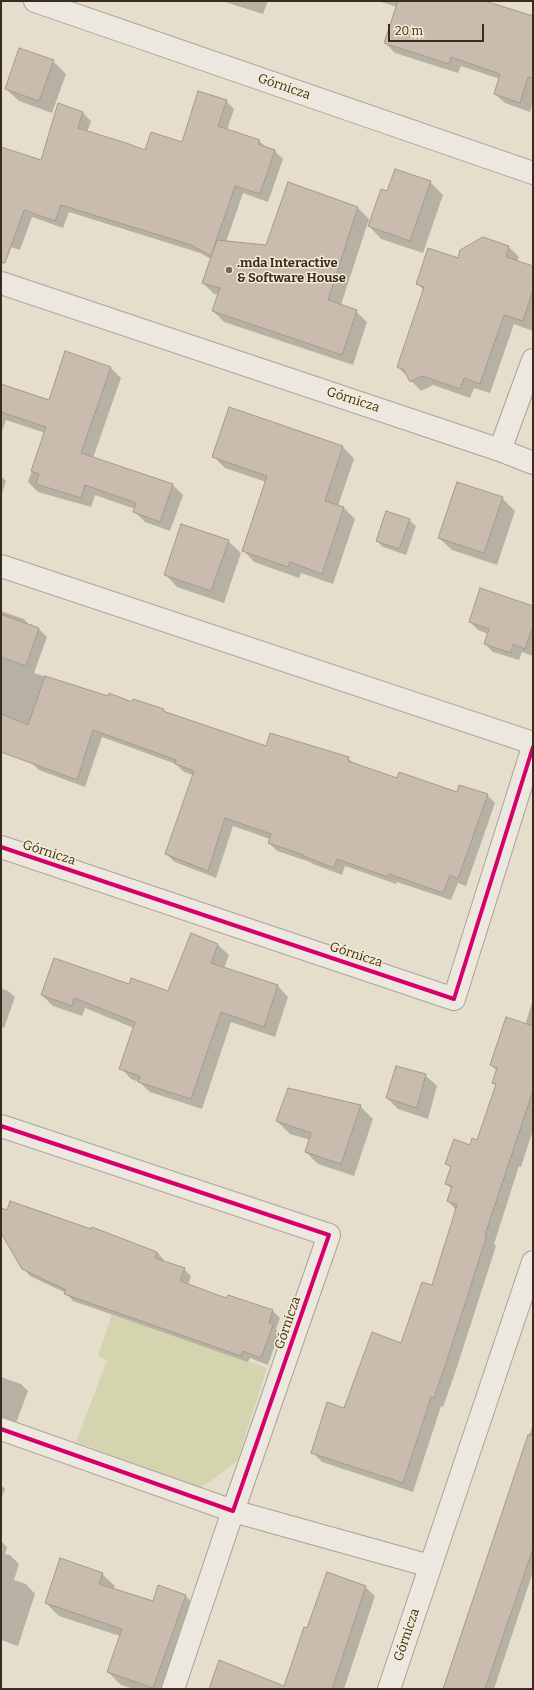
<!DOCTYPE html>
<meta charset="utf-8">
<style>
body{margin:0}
#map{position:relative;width:534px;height:1690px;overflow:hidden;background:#e5decd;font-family:Bitter,serif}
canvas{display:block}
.frame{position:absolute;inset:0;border:2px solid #392b1e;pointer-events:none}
.scale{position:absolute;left:388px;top:24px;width:96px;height:18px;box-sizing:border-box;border:2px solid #392b1e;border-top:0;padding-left:5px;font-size:12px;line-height:14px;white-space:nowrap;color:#392b1e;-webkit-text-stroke:3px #f6ecd3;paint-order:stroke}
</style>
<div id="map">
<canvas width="534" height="1690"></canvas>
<div class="frame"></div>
<div class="scale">20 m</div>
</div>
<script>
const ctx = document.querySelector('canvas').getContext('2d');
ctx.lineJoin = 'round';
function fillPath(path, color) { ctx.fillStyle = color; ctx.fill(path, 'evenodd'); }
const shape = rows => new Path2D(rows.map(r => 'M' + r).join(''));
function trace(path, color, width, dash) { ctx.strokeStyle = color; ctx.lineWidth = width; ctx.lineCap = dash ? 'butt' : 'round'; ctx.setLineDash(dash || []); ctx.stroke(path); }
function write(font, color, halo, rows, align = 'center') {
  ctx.font = font + ' Bitter,serif'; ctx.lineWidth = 3; ctx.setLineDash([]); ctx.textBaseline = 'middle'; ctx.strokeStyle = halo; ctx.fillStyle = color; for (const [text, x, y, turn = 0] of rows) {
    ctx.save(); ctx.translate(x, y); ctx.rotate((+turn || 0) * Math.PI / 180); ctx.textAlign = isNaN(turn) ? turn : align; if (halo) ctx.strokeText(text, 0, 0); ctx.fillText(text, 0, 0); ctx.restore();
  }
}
fillPath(shape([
 [112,1315,267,1368,237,1461,201,1488,76,1442,107,1360,98,1356]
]), '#d4d5af');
fillPath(shape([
 [222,1,268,1,263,14],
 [378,1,482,1,533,17,533,102,530,112,505,103,495,94,500,79,461,66,458,73,395,53,385,43,397,7],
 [53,61,66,74,52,113,19,101,6,89],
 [226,101,234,109,227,130,259,141,267,148,275,151,283,159,268,202,243,193,226,242,267,246,358,208,369,219,341,305,356,311,367,322,353,365,224,322,213,311,219,295,214,294,203,283,211,259,200,253,69,212,63,228,32,217,20,250,1,244,1,148,42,161,58,104,83,113,91,121,87,132,145,152,182,143],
 [430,182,443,195,423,253,381,239,369,226,387,192],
 [483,238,509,247,519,257,517,262,533,267,533,331,514,324,490,393,474,388,470,398,433,385,421,391,398,367,424,290,417,284,458,259],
 [65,352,111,368,121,378,93,458,173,485,183,495,170,531,145,522,134,511,135,509,95,495,91,507,38,492,28,482,45,433,6,420,1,434,1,385,49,401],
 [230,408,343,447,354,459,338,506,344,508,355,519,333,584,301,573,299,578,254,562,243,550,266,482,225,468,214,457],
 [1,476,6,481,1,497],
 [502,498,515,511,497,565,452,550,439,538],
 [409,520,416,526,406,555,383,547,377,541],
 [228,541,241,553,224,603,177,587,165,574],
 [533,607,533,656,522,652,519,660,493,652,485,644,488,634,478,630,470,622],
 [1,611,24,619,30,626,39,629,47,637,34,673,132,704,134,700,163,710,166,713,267,747,348,758,355,765,398,780,458,793,487,795,495,803,466,886,458,883,451,900,397,882,396,884,345,866,342,875,313,864,310,862,277,851,269,843,270,839,233,826,216,878,175,862,166,854,193,775,184,772,176,764,102,737,85,787,39,770,31,762,1,745],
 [191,935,218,945,229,955,224,968,278,986,288,997,275,1037,231,1022,202,1109,150,1092,139,1082,131,1079,121,1068,134,1028,85,1008,82,1016,53,1006,42,995,130,986,169,992],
 [1,988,8,991,15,997,4,1028,1,1027],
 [533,1000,533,1130,521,1167,519,1166,494,1244,496,1246,456,1370,443,1407,441,1406,413,1492,322,1462,312,1452,345,1409,402,1344,432,1286,456,1210,448,1201,452,1189,446,1184,452,1169,447,1164,478,1142,496,1086,493,1082,497,1071,491,1065,525,1025],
 [425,1075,437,1086,428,1119,398,1109,387,1098],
 [360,1106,373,1119,354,1176,318,1164,306,1152,310,1140,290,1134,277,1121],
 [1,1209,91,1231,92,1228,157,1252,164,1260,163,1262,184,1269,191,1276,188,1285,227,1299,228,1296,273,1311,280,1318,276,1329,279,1333,268,1365,250,1358,248,1362,73,1301,66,1293,30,1276,23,1268,1,1231],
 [1,1377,21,1384,28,1391,16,1423,1,1418],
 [533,1424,533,1572,494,1689,443,1689],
 [1,1485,5,1489,1,1499],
 [1,1541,7,1547,5,1554,10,1555,19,1564,14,1580,26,1584,35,1594,18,1646,1,1640],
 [102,1574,115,1586,113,1590,153,1603,159,1586,186,1596,198,1609,170,1689,134,1689,121,1685,108,1672,120,1636,59,1616,46,1603],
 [365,1587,375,1596,344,1689,214,1689,285,1687,308,1629]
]), '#0003');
const building = shape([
 [398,1,485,1,533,16,533,79,528,77,520,103,494,94,500,74,451,57,449,64,384,43,398,1],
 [19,48,54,60,39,101,5,89,19,48],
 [198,91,227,100,218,126,260,140,258,144,275,150,260,194,235,186,211,256,191,245,61,205,55,221,24,210,5,263,1,263,1,147,41,160,58,103,83,112,78,128,126,143,145,150,151,132,182,142,198,91],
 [395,169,431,181,410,241,368,226,381,189,387,191,395,169],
 [288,182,358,207,328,300,357,310,342,355,212,311,220,288,202,283,217,240,266,245,288,182],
 [483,237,509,246,506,257,533,266,533,290,523,321,504,315,480,384,464,378,460,389,422,376,410,382,404,370,397,367,424,287,416,284,428,248,458,258,460,250,483,237],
 [65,351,111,367,81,453,173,484,160,522,133,512,136,503,85,485,81,498,36,484,39,474,31,471,46,427,1,412,1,384,49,400,65,351],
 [229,407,343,446,325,501,344,507,322,574,290,562,288,567,242,551,267,476,212,457,229,407],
 [457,482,503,497,484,553,438,538,457,482],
 [386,511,410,519,399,549,376,541,386,511],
 [181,524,229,540,211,591,164,575,181,524],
 [480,588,533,606,533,626,525,649,513,644,511,653,484,644,489,629,469,622,480,588],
 [1,614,39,628,26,666,1,657,1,614],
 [45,676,108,696,109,693,132,702,133,699,164,709,163,711,266,746,270,733,349,757,348,761,397,778,399,772,457,792,459,785,488,794,458,879,450,875,443,893,389,874,388,877,337,859,334,868,303,856,304,855,268,843,271,834,225,818,208,871,165,854,194,771,175,764,176,760,93,730,77,780,1,752,1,714,28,725,45,676],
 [191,933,218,944,211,963,278,985,264,1027,221,1012,191,1099,138,1082,140,1076,119,1069,135,1022,74,998,72,1006,41,995,54,958,129,984,131,978,168,991,191,933],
 [506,1017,533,1026,533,1091,485,1235,487,1235,447,1360,434,1398,431,1397,403,1483,311,1453,327,1402,344,1408,372,1332,401,1343,422,1282,432,1285,457,1205,447,1201,452,1186,445,1184,451,1166,445,1164,454,1139,470,1145,472,1138,477,1140,496,1084,492,1083,497,1068,490,1065,506,1017],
 [396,1066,426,1074,417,1108,386,1098,396,1066],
 [288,1088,361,1105,341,1164,305,1152,311,1133,276,1121,288,1088],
 [10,1201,91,1229,92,1227,157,1252,155,1258,185,1268,180,1281,226,1298,228,1295,273,1310,269,1323,273,1325,261,1358,243,1351,241,1356,64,1294,66,1290,22,1269,1,1233,1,1208,7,1210,10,1201],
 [528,1435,533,1435,533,1548,521,1584,485,1689,443,1689,528,1435],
 [60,1558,103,1573,99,1584,153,1601,158,1585,186,1595,153,1688,107,1672,122,1629,45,1603,60,1558],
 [327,1572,366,1586,332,1689,209,1689,219,1660,284,1686,304,1627,307,1628,327,1572]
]);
fillPath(building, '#c9bcae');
trace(building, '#a5998c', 1);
const minor = shape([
 [35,1,533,173],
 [1,283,500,450,533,463],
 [500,450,533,360],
 [1,566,533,743],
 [1,847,454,999,533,747],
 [1,1126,329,1235,233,1511,1,1429],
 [173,1689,233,1511,430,1566],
 [389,1689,533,1262]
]);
trace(minor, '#aaa396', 24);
trace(minor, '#ede8df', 22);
trace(shape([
 [1,847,454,999,533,747],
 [1,1126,329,1235,233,1511,1,1429]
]), '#d6006c', 4);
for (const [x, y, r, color] of [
 [229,270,4,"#756a5b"]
]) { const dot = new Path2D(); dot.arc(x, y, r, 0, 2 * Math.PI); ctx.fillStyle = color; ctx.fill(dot); trace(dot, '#f6ecd3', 1.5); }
write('13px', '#392b1e', '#f6ecd3', [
 ["Górnicza",284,87,19],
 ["Górnicza",353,400,18],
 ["Górnicza",49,853,18],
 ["Górnicza",356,955,18],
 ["Górnicza",288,1323,-71],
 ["Górnicza",407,1635,-71]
]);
write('bold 13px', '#392b1e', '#f6ecd3', [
 [".mda Interactive",237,263],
 ["& Software House",237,278]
], 'left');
</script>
